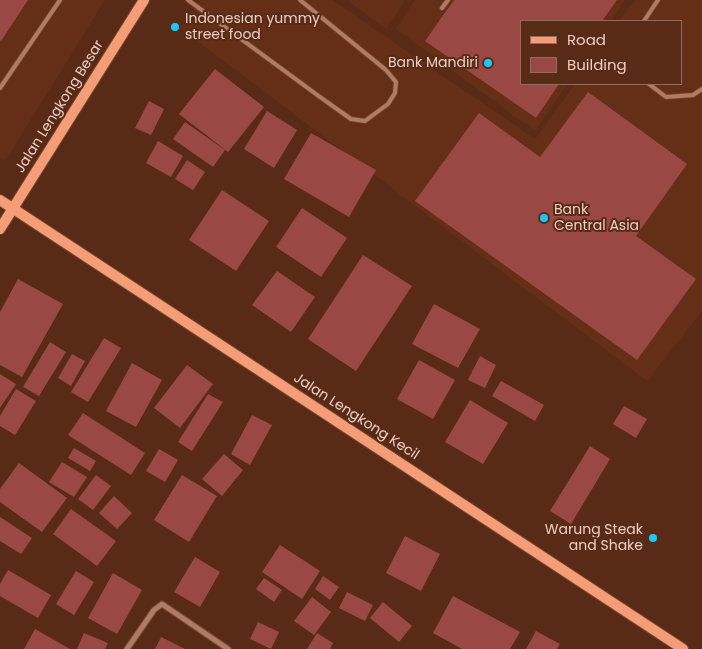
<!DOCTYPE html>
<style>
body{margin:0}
#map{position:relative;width:702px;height:649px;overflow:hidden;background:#592b16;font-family:Poppins,sans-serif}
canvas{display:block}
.legend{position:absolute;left:520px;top:20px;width:162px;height:65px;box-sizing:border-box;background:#592b16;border:1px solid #946c5b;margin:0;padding:6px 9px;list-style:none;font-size:15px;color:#eccec2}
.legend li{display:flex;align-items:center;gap:10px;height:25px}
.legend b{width:25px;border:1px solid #946c5b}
</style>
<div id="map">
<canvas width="702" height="649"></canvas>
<ul class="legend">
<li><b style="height:6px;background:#f49d76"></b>Road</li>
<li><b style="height:14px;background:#9a4844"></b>Building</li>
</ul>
</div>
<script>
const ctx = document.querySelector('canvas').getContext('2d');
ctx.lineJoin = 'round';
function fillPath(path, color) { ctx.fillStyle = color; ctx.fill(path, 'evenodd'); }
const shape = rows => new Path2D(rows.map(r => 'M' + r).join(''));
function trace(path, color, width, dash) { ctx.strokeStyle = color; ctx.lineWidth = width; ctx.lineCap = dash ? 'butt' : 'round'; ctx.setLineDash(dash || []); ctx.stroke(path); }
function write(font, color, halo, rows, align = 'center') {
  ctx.font = font + ' Poppins,sans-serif'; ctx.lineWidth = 4; ctx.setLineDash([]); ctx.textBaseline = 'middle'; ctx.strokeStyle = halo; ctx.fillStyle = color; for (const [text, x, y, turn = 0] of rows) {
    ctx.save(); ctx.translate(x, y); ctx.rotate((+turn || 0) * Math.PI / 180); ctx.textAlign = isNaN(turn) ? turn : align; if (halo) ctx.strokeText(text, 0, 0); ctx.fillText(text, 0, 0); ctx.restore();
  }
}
fillPath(shape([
 [0,0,105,0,5,161,0,158],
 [200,0,332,0,535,139,575,84,681,84,681,21,619,21,635,0,702,0,702,311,647,381,180,28],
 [347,0,405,0,386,29],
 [415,0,625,0,611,21,521,21,521,84,567,84,535,131,396,29]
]), '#642f16');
fillPath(shape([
 [0,0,28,0,1,41,0,40],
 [454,0,617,0,602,21,521,21,521,84,559,84,536,118,425,41],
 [215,69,264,107,228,152,179,114],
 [588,92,687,164,636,236,696,279,637,360,415,201,479,113,540,157],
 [149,101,164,109,151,135,135,128],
 [267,111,297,130,274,168,244,149],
 [185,122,225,150,213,167,173,139],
 [311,133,376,170,349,217,284,179],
 [158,141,183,156,171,177,146,163],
 [187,160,205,172,193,190,175,179],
 [222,190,269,221,236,271,189,240],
 [302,208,347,238,321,277,276,247],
 [363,255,412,286,356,371,308,339],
 [277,271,315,297,291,332,252,305],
 [18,279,63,304,22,377,0,365,0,312],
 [434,304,480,329,458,368,412,344],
 [104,338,121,348,88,402,71,392],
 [50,342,66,352,39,396,23,387],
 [72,354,85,361,71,386,58,378],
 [480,356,496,365,485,388,468,380],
 [419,360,455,380,433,419,397,399],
 [132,363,162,380,136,427,106,411],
 [187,365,213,384,180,428,154,408],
 [0,374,16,384,0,408],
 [501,381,544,405,535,421,492,396],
 [16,389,36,401,15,435,0,426,0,416],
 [208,394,223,402,192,451,178,442],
 [470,400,508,423,483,464,445,442],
 [624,406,647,419,636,438,613,424],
 [83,413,145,453,131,475,68,435],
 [252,415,272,425,250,465,231,454],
 [590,446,610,459,571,524,550,511],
 [74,448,96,461,90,471,68,458],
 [159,449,178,460,165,482,146,471],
 [224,454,243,470,222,496,202,479],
 [62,462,87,477,74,497,49,482],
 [19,463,67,498,42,532,0,502,0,489],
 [96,475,111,486,93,510,78,499],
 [182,475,217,496,189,542,154,520],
 [114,496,132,513,117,529,99,513],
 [71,509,116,541,97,566,53,534],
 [0,517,32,538,21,554,0,541],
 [405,536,440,554,421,591,386,573],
 [280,545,320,571,302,599,262,572],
 [195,557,220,572,200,607,174,592],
 [8,570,51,595,38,618,0,596,0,584],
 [76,571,94,582,74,615,56,604],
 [113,573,142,590,117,634,88,618],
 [323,576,339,587,330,600,315,589],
 [264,578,282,590,274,602,256,589],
 [347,592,373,605,365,621,339,608],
 [453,596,520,632,510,649,462,649,433,633],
 [312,597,331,612,314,635,294,621],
 [383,602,412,626,399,642,370,618],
 [258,622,279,632,271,649,250,639],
 [35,629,70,649,24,649],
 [536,631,560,644,557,649,526,649],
 [84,633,108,643,105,649,77,649],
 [317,633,333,643,330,649,307,649],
 [161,637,185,649,155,649]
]), '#9a4844');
const lane = shape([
 [188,0,320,97,351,119,365,121,388,104,395,93,396,82,386,70,300,0],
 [442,8,448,0],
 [644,21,658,0],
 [649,84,666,97,693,95,702,89],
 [0,88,60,0]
]);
const street = shape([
 [127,649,154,610,162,604,228,649]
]);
const secondary = shape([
 [0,200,683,649],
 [0,229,144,0]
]);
trace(lane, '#734835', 5.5);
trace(street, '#734835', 7);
trace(secondary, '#734835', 12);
trace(lane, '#b17a62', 4);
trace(street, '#b17a62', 5);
trace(secondary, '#f49d76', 10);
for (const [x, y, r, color] of [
 [175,27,5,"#17cafb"],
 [488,63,5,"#17cafb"],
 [544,218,5,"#17cafb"],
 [653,538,5,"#17cafb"]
]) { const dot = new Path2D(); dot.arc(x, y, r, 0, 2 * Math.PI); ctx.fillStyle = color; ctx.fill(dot); trace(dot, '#592b16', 2); }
write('14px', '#eccec2', '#592b16', [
 ["Indonesian yummy",185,19],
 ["street food",185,35],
 ["Bank Mandiri",478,63,"right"],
 ["Bank",554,210],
 ["Central Asia",554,226],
 ["Warung Steak",643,530,"right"],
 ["and Shake",643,546,"right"]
], 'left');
write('14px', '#eccec2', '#592b16', [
 ["Jalan Lengkong Besar",60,107,-58],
 ["Jalan Lengkong Kecil",356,417,33]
]);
</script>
